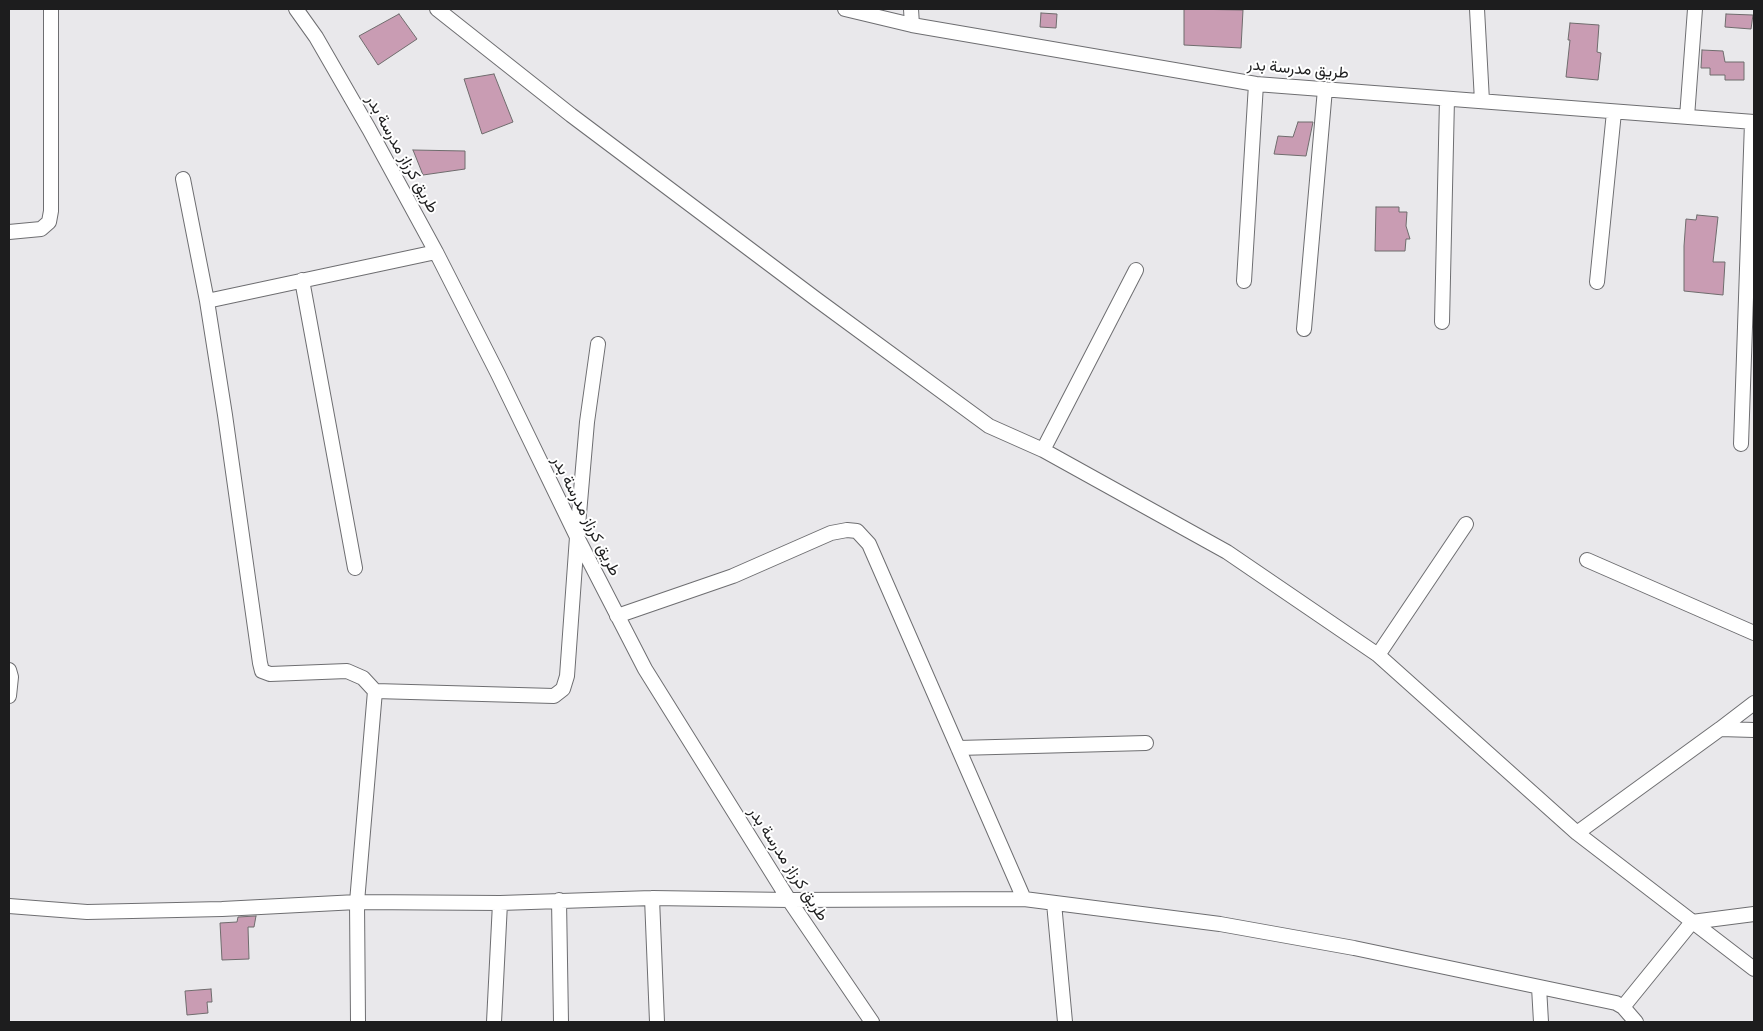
<!DOCTYPE html>
<meta charset="utf-8">
<style>
body{margin:0}
#map{position:relative;width:1763px;height:1031px;overflow:hidden;background:#e9e8eb;font-family:Cabin,sans-serif}
canvas{display:block}
.frame{position:absolute;inset:0;border:10px solid #1d1d1e;pointer-events:none}
</style>
<div id="map">
<canvas width="1763" height="1031"></canvas>
<div class="frame"></div>
</div>
<script>
const ctx = document.querySelector('canvas').getContext('2d');
ctx.lineJoin = 'round';
function fillPath(path, color) { ctx.fillStyle = color; ctx.fill(path, 'evenodd'); }
const shape = rows => new Path2D(rows.map(r => 'M' + r).join(''));
function trace(path, color, width, dash) { ctx.strokeStyle = color; ctx.lineWidth = width; ctx.lineCap = dash ? 'butt' : 'round'; ctx.setLineDash(dash || []); ctx.stroke(path); }
function write(font, color, halo, rows, align = 'center') {
  ctx.font = font + ' Cabin,Vazirmatn,sans-serif'; ctx.lineWidth = 4; ctx.setLineDash([]); ctx.textBaseline = 'middle'; ctx.strokeStyle = halo; ctx.fillStyle = color; for (const [text, x, y, turn = 0] of rows) {
    ctx.save(); ctx.translate(x, y); ctx.rotate((+turn || 0) * Math.PI / 180); ctx.textAlign = isNaN(turn) ? turn : align; if (halo) ctx.strokeText(text, 0, 0); ctx.fillText(text, 0, 0); ctx.restore();
  }
}
const building = shape([
 [1184,9,1243,10,1241,48,1184,45,1184,9],
 [1041,13,1057,14,1056,28,1040,27,1041,13],
 [399,14,417,39,378,65,359,36,399,14],
 [1726,14,1753,15,1751,29,1725,27,1726,14],
 [1570,23,1599,25,1597,52,1601,53,1598,80,1566,77,1570,40,1568,40,1570,23],
 [1702,50,1723,51,1725,62,1744,62,1744,80,1725,80,1725,75,1710,75,1710,68,1701,68,1702,50],
 [494,74,513,122,482,134,464,79,494,74],
 [1298,122,1313,122,1306,156,1274,154,1278,136,1293,137,1298,122],
 [413,150,465,151,465,169,423,175,413,150],
 [1376,207,1399,207,1399,212,1407,212,1406,226,1410,239,1406,239,1405,251,1375,251,1376,207],
 [1697,215,1718,217,1713,262,1725,262,1723,295,1684,291,1684,246,1686,219,1696,220,1697,215],
 [256,916,254,927,248,927,249,959,222,960,220,923,237,922,238,917,256,916],
 [211,989,212,1002,207,1002,208,1013,187,1015,185,991,211,989]
]);
fillPath(building, '#c99cb3');
trace(building, '#6f6c6d', 1);
const minor = shape([
 [296,9,316,37,369,129,436,252,498,374,577,537,645,669,789,900,872,1022],
 [437,9,571,115,816,299,989,426,1043,450,1227,552,1378,655,1577,833,1754,969],
 [845,9,912,25,1256,84,1754,122],
 [911,9,912,25],
 [1477,9,1482,101],
 [1687,117,1695,9],
 [183,179,207,301,225,415,260,663,262,671,270,674,347,671,363,678,375,691,357,902,358,1022],
 [9,232,41,229,49,222,51,211,51,9],
 [302,280,355,568],
 [1244,281,1256,84],
 [1597,282,1614,112],
 [207,301,436,252],
 [1442,322,1447,99],
 [1304,329,1325,89],
 [1741,444,1752,122],
 [1043,450,1136,270],
 [1587,560,1754,633],
 [617,616,733,576,831,533,847,530,857,531,869,544,1024,899],
 [1378,655,1466,524],
 [9,670,11,677,9,696],
 [375,691,554,696,563,689,567,676,577,537,587,422,598,344],
 [1720,729,1754,703],
 [958,748,1146,743],
 [1577,833,1720,729,1754,730],
 [652,898,657,1022],
 [559,900,561,1022],
 [1054,903,1065,1022],
 [9,906,87,912,222,909,357,902,500,903,652,898,789,900,1024,899,1220,924,1354,948,1616,1003,1623,1007],
 [1539,987,1541,1022],
 [494,1022,500,903],
 [1636,1022,1623,1007,1692,922,1754,914]
]);
trace(minor, '#6e6e71', 16);
trace(minor, '#fff', 14);
write('16px', '#1d1d1e', '#fff', [
 ["طريق مدرسة بدر",1298,69,5],
 ["طريق كرزاز مدرسة بدر",402,154,61],
 ["طريق كرزاز مدرسة بدر",586,516,63],
 ["طريق كرزاز مدرسة بدر",788,864,57]
]);
</script>
